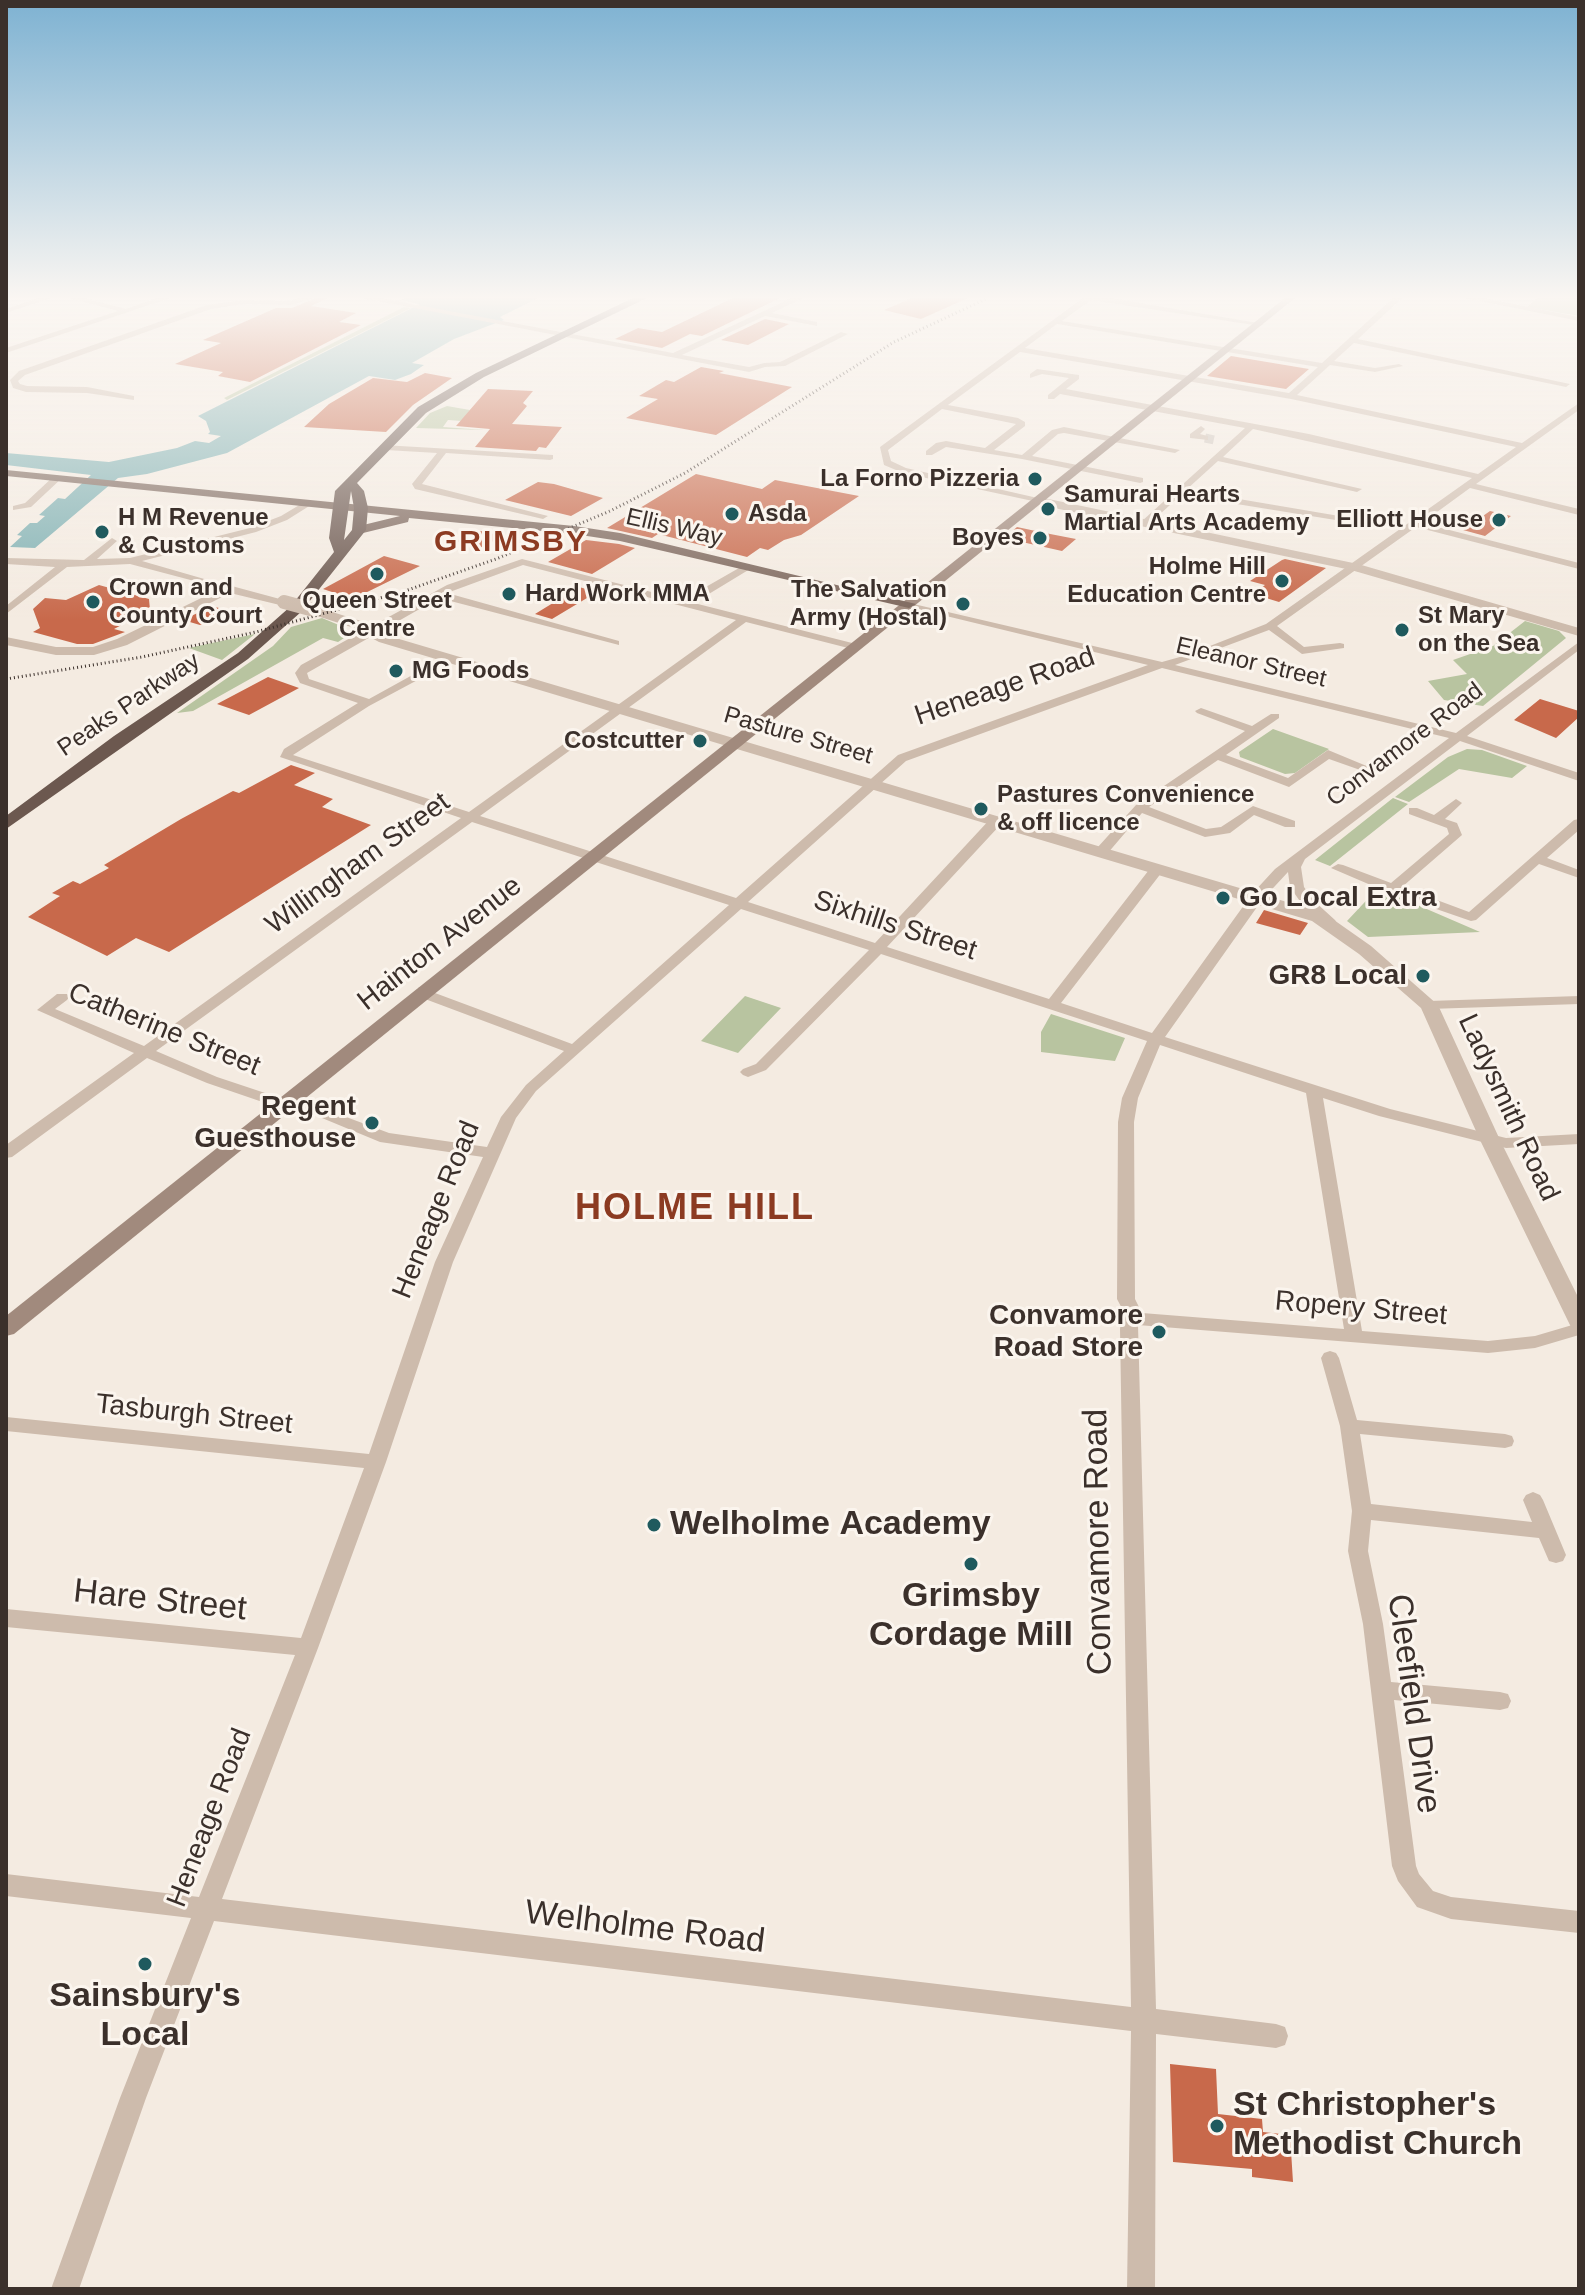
<!DOCTYPE html>
<style>
body{margin:0}
#map{position:relative;width:1585px;height:2295px;overflow:hidden;background:#f4ebe1;font-family:Helvetica,sans-serif}
canvas{display:block}
.frame{position:absolute;inset:0;border:8px solid #3b302b;pointer-events:none}
</style>
<div id="map">
<canvas width="1585" height="2295"></canvas>
<div class="frame"></div>
</div>
<script>
const ctx = document.querySelector('canvas').getContext('2d');
ctx.lineJoin = 'round';
function fillPath(path, color) { ctx.fillStyle = color; ctx.fill(path, 'evenodd'); }
const shape = rows => new Path2D(rows.map(r => 'M' + r).join(''));
function trace(path, color, width, dash) { ctx.strokeStyle = color; ctx.lineWidth = width; ctx.lineCap = dash ? 'butt' : 'round'; ctx.setLineDash(dash || []); ctx.stroke(path); }
function write(font, color, halo, rows, align = 'center') {
  ctx.font = font + ' Helvetica,sans-serif'; ctx.lineWidth = 6; ctx.setLineDash([]); ctx.textBaseline = 'middle'; ctx.strokeStyle = halo; ctx.fillStyle = color; for (const [text, x, y, turn = 0] of rows) {
    ctx.save(); ctx.translate(x, y); ctx.rotate((+turn || 0) * Math.PI / 180); ctx.textAlign = isNaN(turn) ? turn : align; if (halo) ctx.strokeText(text, 0, 0); ctx.fillText(text, 0, 0); ctx.restore();
  }
}
fillPath(shape([
 [1538,298,1579,298,1579,316,1527,307],
 [404,307,411,308,227,400,224,398],
 [447,406,470,410,462,421,448,420,443,427,485,430,416,428,430,413],
 [322,618,346,628,347,636,338,642,323,638,193,711,177,713,273,646,291,627],
 [1525,621,1559,631,1566,638,1483,706,1444,700,1428,681,1467,674,1453,660,1493,646],
 [255,634,222,660,189,648,207,644],
 [1273,729,1329,749,1295,773,1285,774,1240,757,1239,752],
 [1467,749,1482,750,1527,766,1512,778,1459,769,1409,802,1395,797,1448,757],
 [1393,798,1408,804,1330,866,1315,860],
 [1378,888,1480,932,1368,937,1347,921],
 [745,996,781,1008,738,1053,701,1041],
 [1051,1014,1125,1038,1115,1061,1041,1052,1041,1032]
]), '#b8c4a0');
fillPath(shape([
 [405,298,538,298,500,317,504,320,454,339,412,363,424,365,411,374,395,380,369,376,227,453,147,474,118,478,35,548,10,547,22,536,17,535,30,523,37,523,45,516,39,515,58,498,65,499,91,475,6,465,6,453,109,462,177,448,195,441,209,443,221,436,208,434,210,432,206,421,198,416,420,304,401,300]
]), '#7fb0b2');
fillPath(shape([
 [316,298,328,298,311,306,356,313,339,322,361,325,250,382,218,376,223,372,175,364,221,343,203,340,276,308,292,308],
 [733,298,780,298,702,336,690,334,662,348,615,339,638,328,662,332],
 [912,298,968,298,921,319,884,310],
 [765,319,789,324,748,345,721,340],
 [1231,356,1309,369,1286,389,1207,376],
 [701,367,724,371,719,373,792,387,716,435,626,418,658,399,639,396,666,380,674,382],
 [425,373,452,378,413,405,386,432,304,427,329,404,373,378,407,382],
 [488,389,533,391,523,403,527,406,512,424,562,427,546,448,539,447,536,451,475,447,490,429,456,426],
 [696,474,762,489,775,480,859,496,801,535,784,540,768,550,760,548,747,557,658,534,652,538,607,528],
 [538,482,554,484,603,498,571,516,505,500],
 [1490,511,1511,516,1485,536,1463,530],
 [1017,527,1045,533,1076,539,1062,551,1004,538],
 [481,531,503,536,480,548,455,541],
 [586,540,619,544,635,548,592,574,548,562],
 [384,556,420,566,353,599,323,589],
 [1282,560,1285,559,1326,568,1279,602,1253,594,1265,585,1250,581],
 [99,585,149,599,150,610,114,629,125,632,93,644,77,644,33,632,40,628,33,609,45,598,66,600],
 [579,587,597,592,552,619,535,614],
 [212,606,236,613,200,625,183,620],
 [268,677,299,688,249,715,217,704],
 [1540,699,1579,711,1579,717,1556,738,1514,720],
 [291,765,315,773,294,785,333,799,322,807,371,825,169,952,136,938,107,956,28,917,60,896,52,893,73,881,80,884,109,868,104,865,181,819,233,791,239,793],
 [1264,910,1308,923,1300,935,1256,923],
 [1170,2064,1216,2069,1218,2114,1262,2119,1263,2132,1290,2135,1293,2182,1252,2177,1252,2169,1173,2162]
]), '#c8694b');
trace(shape([
 [1205,438,1214,440],
 [1137,497,1146,499]
]), '#cfc6bd', 9, [9, 4]);
fillPath(shape([
 [38,298,51,298,6,313,6,309,38,298],
 [70,298,84,298,126,309,157,298,170,298,6,353,6,348,118,311,70,298],
 [299,298,313,298,291,305,244,304,211,309,25,375,18,381,20,384,27,386,87,387,134,396,134,400,87,393,26,392,13,388,10,380,19,371,207,305,244,300,291,301,299,298],
 [362,298,380,298,673,353,792,298,803,298,772,313,817,322,817,326,765,316,682,355,749,367,764,363,780,362,841,332,848,334,785,366,765,367,749,372,362,298],
 [1083,298,1110,298,1264,324,1260,326,1091,300,1062,321,1322,363,1393,298,1402,298,1358,339,1570,384,1566,387,1354,343,1334,361,1375,368,1399,364,1403,366,1375,372,1330,365,1297,395,1522,443,1579,403,1579,410,1476,484,1579,509,1579,515,1470,488,1422,523,1579,563,1579,569,1416,527,1277,626,1304,647,1340,643,1344,644,1344,648,1302,654,1269,630,1175,665,1456,733,1579,642,1579,650,1467,736,1579,773,1579,781,1460,741,1305,859,1301,867,1304,887,1314,901,1335,920,1337,923,1335,926,1325,926,1304,907,1290,887,1288,872,1262,900,1165,1037,1390,1109,1506,1138,1579,1134,1579,1144,1506,1148,1379,1116,1323,1098,1362,1331,1488,1341,1535,1336,1579,1323,1579,1335,1535,1348,1488,1353,1138,1325,1156,2009,1276,2024,1285,2027,1288,2036,1285,2045,1276,2048,1156,2034,1155,2289,1127,2289,1131,2031,214,1921,146,2098,79,2289,51,2289,120,2098,191,1918,6,1896,6,1874,199,1897,295,1655,6,1627,6,1609,301,1638,364,1468,6,1431,6,1417,369,1454,435,1262,483,1157,380,1142,293,1106,286,1110,280,1108,207,1083,147,1058,12,1157,6,1158,6,1145,134,1053,37,1010,57,994,67,994,69,997,67,1000,55,1009,144,1046,461,818,280,757,284,749,358,703,300,683,295,673,301,665,447,585,522,559,683,600,746,564,750,565,750,569,694,603,860,645,860,649,856,650,746,622,480,816,736,898,898,755,1148,665,905,606,905,602,1162,662,1187,655,1266,624,1472,478,1253,429,1223,457,1362,489,1357,492,1218,461,1186,490,1351,518,1356,521,1354,523,1181,495,1148,525,1142,525,1142,521,1245,428,1060,394,1054,399,1048,399,1048,395,1069,378,1042,374,1030,378,1030,374,1037,369,1079,375,1079,379,1066,389,1309,434,1478,474,1516,447,1291,399,1020,352,948,405,1018,418,1025,422,1025,426,994,450,1022,455,1052,430,1064,427,1180,450,1175,453,1064,433,1058,434,1032,456,1143,478,1143,482,1140,483,1022,459,946,447,932,455,926,455,926,451,936,443,946,441,985,448,1016,424,942,409,888,450,891,461,906,468,1042,499,1042,503,903,473,884,465,880,447,1083,298],
 [1057,324,1318,367,1289,393,1025,348,1057,324],
 [523,565,736,620,469,812,293,755,369,706,453,661,453,657,445,657,369,699,309,679,307,673,439,598,619,645,619,641,447,593,523,565],
 [1162,668,1449,738,1275,869,1252,894,1152,1033,1061,1003,1162,872,1162,866,1152,866,1049,999,887,947,1002,823,1002,817,992,817,875,943,748,902,906,761,1162,668],
 [472,822,729,905,572,1044,435,993,429,987,419,987,417,990,425,999,564,1051,526,1085,501,1117,487,1147,389,1133,306,1102,300,1095,290,1095,287,1098,289,1101,217,1077,156,1051,472,822],
 [741,909,869,950,756,1064,743,1069,740,1072,743,1075,748,1077,766,1070,881,954,1147,1041,1122,1098,1118,1122,1117,1299,1126,1316,1121,1321,1120,1329,1131,2007,222,1899,318,1648,386,1462,453,1262,516,1118,536,1091,741,909],
 [1160,1045,1306,1093,1344,1329,1142,1313,1135,1299,1134,1122,1138,1098,1160,1045],
 [1465,298,1483,298,1579,317,1579,321,1465,298],
 [1201,426,1205,429,1200,434,1208,436,1208,440,1190,438,1190,434,1201,426],
 [383,445,553,455,553,459,550,460,446,453,422,484,548,516,543,519,415,489,412,484,437,453,386,450,381,447,383,445],
 [54,476,62,478,31,507,13,510,13,506,25,503,54,476],
 [1129,493,1142,497,1131,499,1123,505,1117,505,1117,501,1129,493],
 [306,501,314,503,287,520,256,532,142,561,232,587,232,591,130,564,67,567,6,614,6,606,55,567,6,564,6,558,84,560,112,538,117,541,97,559,130,558,250,528,281,516,306,501],
 [1201,708,1252,726,1271,714,1279,714,1279,718,1226,755,1288,778,1328,750,1369,767,1363,771,1329,759,1289,787,1218,760,1149,807,1206,829,1221,827,1253,806,1295,821,1295,827,1285,827,1254,815,1230,833,1205,837,1142,813,1107,854,1097,854,1097,848,1136,805,1245,731,1197,713,1195,711,1201,708],
 [1456,799,1462,803,1445,819,1457,823,1462,835,1402,887,1469,912,1574,820,1579,819,1579,830,1547,858,1579,870,1579,878,1539,864,1476,920,1471,921,1387,892,1331,868,1338,864,1343,865,1391,883,1449,834,1447,828,1409,814,1409,808,1417,808,1434,815,1456,799],
 [1579,996,1579,1004,1429,1009,1422,1005,1429,1001,1579,996],
 [1330,1351,1336,1353,1339,1358,1357,1420,1505,1434,1512,1436,1514,1441,1512,1446,1505,1448,1360,1434,1371,1504,1532,1522,1523,1500,1526,1495,1533,1492,1540,1495,1543,1500,1566,1555,1563,1561,1556,1563,1549,1561,1539,1538,1371,1520,1368,1551,1383,1624,1391,1682,1500,1692,1508,1694,1511,1701,1508,1708,1500,1710,1394,1700,1416,1866,1419,1874,1433,1891,1451,1897,1579,1911,1579,1933,1451,1919,1417,1907,1398,1881,1392,1866,1363,1624,1348,1551,1352,1511,1340,1426,1321,1358,1324,1353,1330,1351]
]), '#cdbbac');
fillPath(shape([
 [1039,497,1358,564,1579,628,1579,636,1351,570,1035,504,1035,498,1039,497],
 [228,585,291,602,284,606,230,593,127,645,94,655,56,655,6,645,6,637,56,647,93,647,117,639,228,585],
 [310,605,361,621,389,636,1324,913,1371,946,1438,1005,1500,1140,1579,1299,1579,1329,1571,1327,1568,1321,1480,1140,1421,1008,1359,954,1312,921,379,642,351,627,305,612,305,606,310,605]
]), '#cdbbac');
fillPath(shape([
 [1285,298,1295,298,14,1334,6,1336,6,1316,1285,298]
]), '#a18a7d');
fillPath(shape([
 [6,470,574,526,620,533,916,604,909,608,620,541,574,534,409,518,408,522,359,534,355,533,355,527,400,516,6,476,6,470]
]), '#7d675c');
fillPath(shape([
 [633,298,647,298,484,377,426,413,357,483,364,491,368,508,366,530,301,612,248,659,6,829,6,816,114,736,238,653,291,606,334,552,329,538,335,491,418,407,476,373,633,298],
 [351,491,354,508,352,530,344,540,351,491]
]), '#6c584f');
trace(shape([
 [6,679,142,657,256,632,402,592,496,559,610,511,685,473,894,342,988,298]
]), '#3b302b', 3, [1, 3]);
trace(shape([
 [284,602,310,609]
]), '#cdbbac', 14);
const sky = ctx.createLinearGradient(0, 0, 0, 620);
sky.addColorStop(0, '#7eb2d2');
sky.addColorStop(0.48, '#faf6f2');
sky.addColorStop(1, '#faf6f200');
ctx.fillStyle = sky;
ctx.fillRect(0, 0, 1585, 620);
for (const [x, y, r, color] of [
 [1035,479,8,"#1f5a5e"],
 [1048,509,8,"#1f5a5e"],
 [732,514,8,"#1f5a5e"],
 [1499,520,8,"#1f5a5e"],
 [102,532,8,"#1f5a5e"],
 [1040,538,8,"#1f5a5e"],
 [377,574,8,"#1f5a5e"],
 [1282,581,8,"#1f5a5e"],
 [509,594,8,"#1f5a5e"],
 [93,602,8,"#1f5a5e"],
 [963,604,8,"#1f5a5e"],
 [1402,630,8,"#1f5a5e"],
 [396,671,8,"#1f5a5e"],
 [700,741,8,"#1f5a5e"],
 [981,809,8,"#1f5a5e"],
 [1223,898,8,"#1f5a5e"],
 [1423,976,8,"#1f5a5e"],
 [372,1123,8,"#1f5a5e"],
 [1159,1332,8,"#1f5a5e"],
 [654,1525,8,"#1f5a5e"],
 [971,1564,8,"#1f5a5e"],
 [145,1964,8,"#1f5a5e"],
 [1217,2126,8,"#1f5a5e"]
]) { const dot = new Path2D(); dot.arc(x, y, r, 0, 2 * Math.PI); ctx.fillStyle = color; ctx.fill(dot); trace(dot, '#fbf5ee', 3); }
write('bold 24px', '#3b302b', '#fbf5ee', [
 ["La Forno Pizzeria",1019,479,"right"],
 ["Samurai Hearts",1064,495],
 ["Martial Arts Academy",1064,523],
 ["Asda",748,514],
 ["H M Revenue",118,518],
 ["& Customs",118,546],
 ["Elliott House",1483,520,"right"],
 ["Boyes",1024,538,"right"],
 ["Holme Hill",1266,567,"right"],
 ["Education Centre",1266,595,"right"],
 ["Crown and",109,588],
 ["County Court",109,616],
 ["The Salvation",947,590,"right"],
 ["Army (Hostal)",947,618,"right"],
 ["Hard Work MMA",525,594],
 ["Queen Street",377,601,"center"],
 ["Centre",377,629,"center"],
 ["St Mary",1418,616],
 ["on the Sea",1418,644],
 ["MG Foods",412,671],
 ["Costcutter",684,741,"right"],
 ["Pastures Convenience",997,795],
 ["& off licence",997,823]
], 'left');
write('24px', '#3b302b', '#fbf5ee', [
 ["Ellis Way",674,528,13],
 ["Eleanor Street",1251,663,13],
 ["Peaks Parkway",129,705,-34],
 ["Pasture Street",798,736,16],
 ["Convamore Road",1405,745,-37]
]);
write('28px', '#3b302b', '#fbf5ee', [
 ["Heneage Road",1005,687,-19],
 ["Willingham Street",358,864,-36],
 ["Sixhills Street",895,926,18],
 ["Hainton Avenue",440,944,-38],
 ["Catherine Street",164,1030,22],
 ["Ladysmith Road",1508,1108,65],
 ["Heneage Road",437,1210,-68],
 ["Ropery Street",1361,1309,5],
 ["Tasburgh Street",194,1415,6],
 ["Heneage Road",210,1818,-69]
]);
write('bold 28px', '#3b302b', '#fbf5ee', [
 ["Go Local Extra",1239,898,"left"],
 ["GR8 Local",1407,976],
 ["Regent",356,1107],
 ["Guesthouse",356,1139],
 ["Convamore",1143,1316],
 ["Road Store",1143,1348]
], 'right');
ctx.letterSpacing = '2px';
write('bold 30px', '#8c3b22', '#fbf5ee', [
 ["GRIMSBY",511,543]
]);
ctx.letterSpacing = '0px';
write('bold 34px', '#3b302b', '#fbf5ee', [
 ["Welholme Academy",670,1525],
 ["Grimsby",971,1597,"center"],
 ["Cordage Mill",971,1636,"center"],
 ["Sainsbury's",145,1997,"center"],
 ["Local",145,2036,"center"],
 ["St Christopher's",1233,2106],
 ["Methodist Church",1233,2145]
], 'left');
write('34px', '#3b302b', '#fbf5ee', [
 ["Convamore Road",1099,1542,-91],
 ["Hare Street",160,1601,6],
 ["Cleefield Drive",1413,1704,82],
 ["Welholme Road",645,1928,7]
]);
ctx.letterSpacing = '2px';
write('bold 36px', '#8c3b22', '#fbf5ee', [
 ["HOLME HILL",695,1209]
]);
ctx.letterSpacing = '0px';
</script>
